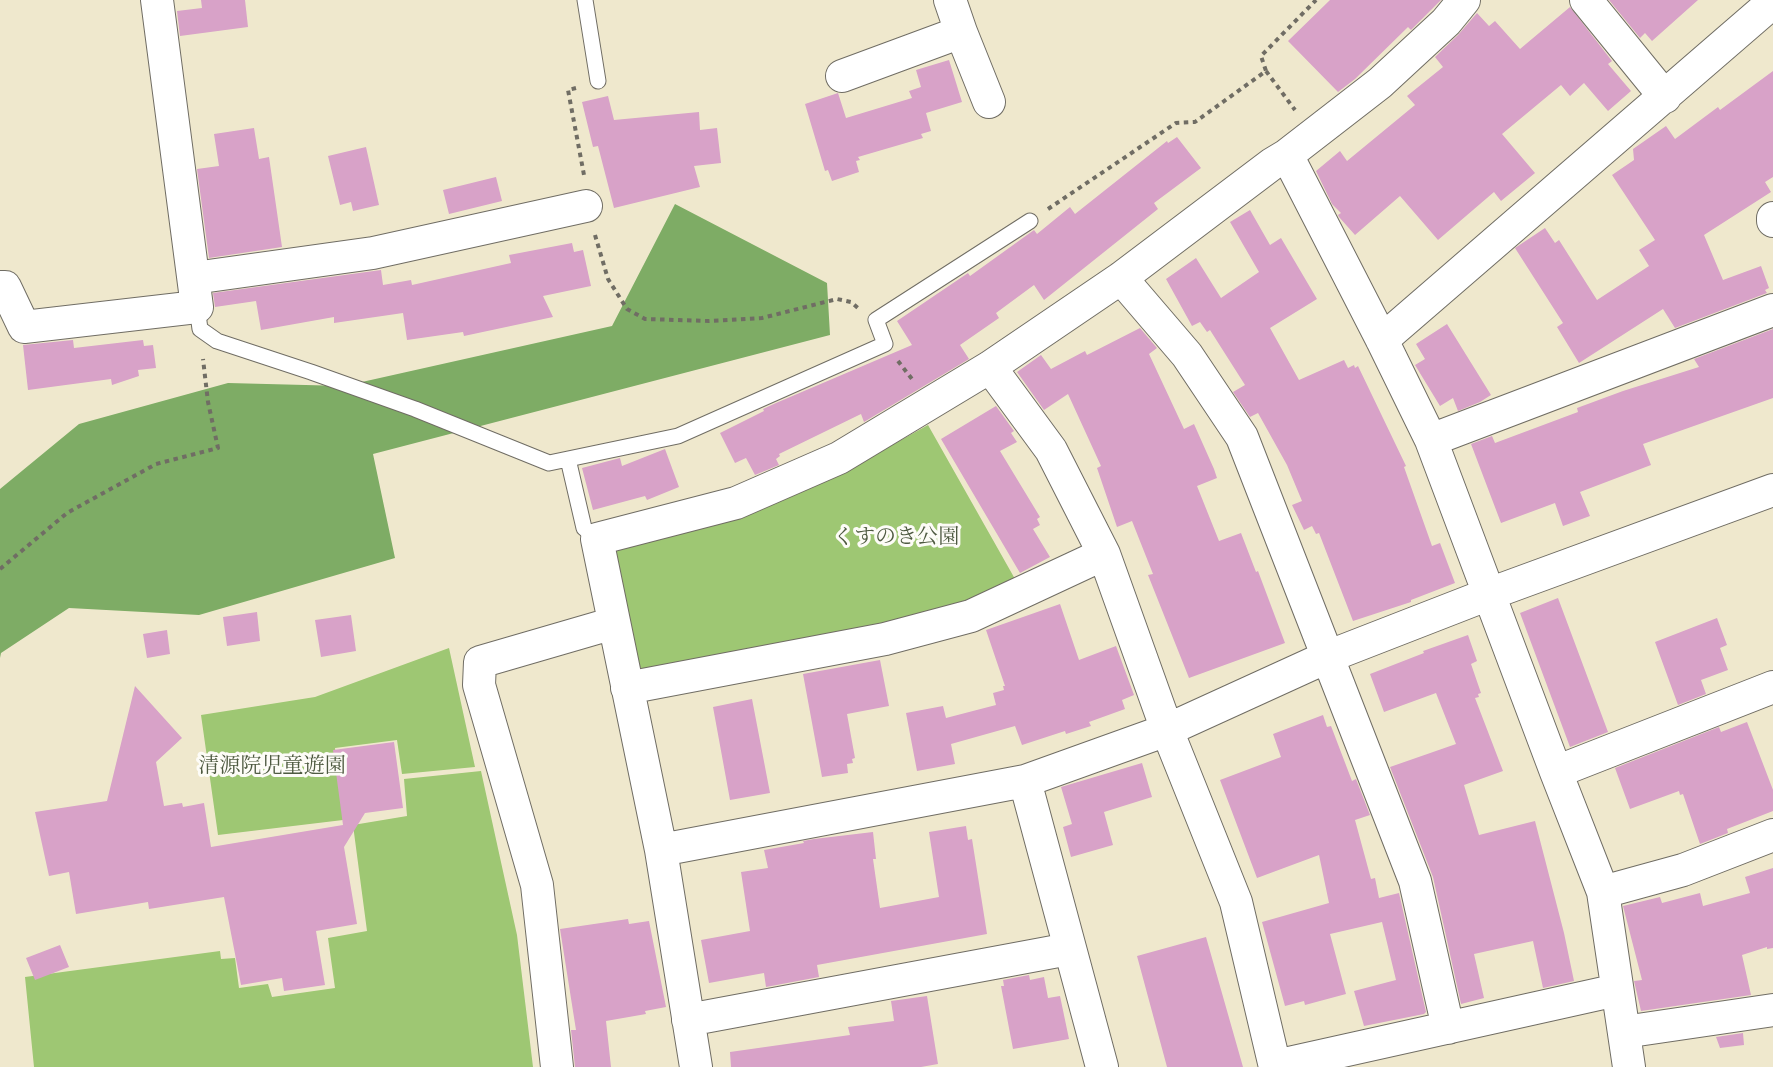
<!DOCTYPE html>
<meta charset="utf-8">
<style>
body{margin:0}
canvas{display:block;background:#efe8cd}
</style>
<canvas width="1773" height="1067"></canvas>
<script>
const ctx = document.querySelector('canvas').getContext('2d');
ctx.lineJoin = 'round';
function fillPath(path, color) { ctx.fillStyle = color; ctx.fill(path, 'evenodd'); }
const shape = rows => new Path2D(rows.map(r => 'M' + r).join(''));
function trace(path, color, width, dash) { ctx.strokeStyle = color; ctx.lineWidth = width; ctx.lineCap = dash ? 'butt' : 'round'; ctx.setLineDash(dash || []); ctx.stroke(path); }
function write(font, color, halo, rows, align = 'center') {
  ctx.font = font + ' "Libre Caslon Text","Noto Serif JP",serif'; ctx.lineWidth = 6; ctx.setLineDash([]); ctx.textBaseline = 'middle'; ctx.strokeStyle = halo; ctx.fillStyle = color; for (const [text, x, y, turn = 0] of rows) {
    ctx.save(); ctx.translate(x, y); ctx.rotate((+turn || 0) * Math.PI / 180); ctx.textAlign = isNaN(turn) ? turn : align; if (halo) ctx.strokeText(text, 0, 0); ctx.fillText(text, 0, 0); ctx.restore();
  }
}
fillPath(shape([
 [928,425,1015,579,950,607,886,624,643,669,631,662,615,545,740,511,833,478],
 [449,648,475,767,402,774,397,740,335,748,343,820,218,835,201,715,315,697],
 [481,771,517,935,533,1067,34,1067,25,977,220,951,221,959,235,958,239,988,268,984,272,997,335,988,328,938,367,931,353,825,407,816,404,779]
]), '#9ec773');
fillPath(shape([
 [675,204,827,283,830,335,373,454,395,558,199,615,69,608,1,653,0,658,0,489,79,424,228,383,344,386,612,326]
]), '#7eac65');
fillPath(shape([
 [201,0,245,0,248,27,180,36,177,11,202,8],
 [1330,0,1441,0,1411,30,1408,27,1355,79,1338,92,1288,41],
 [1609,0,1698,0,1652,41,1645,33,1640,38],
 [1570,7,1612,61,1608,64,1631,91,1608,111,1584,83,1570,96,1561,85,1502,134,1535,173,1501,201,1494,192,1438,240,1400,196,1355,235,1339,217,1338,215,1341,213,1332,204,1316,171,1340,151,1347,161,1415,105,1407,96,1443,67,1435,57,1458,35,1477,13,1489,26,1495,21,1520,49],
 [949,60,962,102,926,113,931,131,921,134,923,138,858,157,860,160,856,161,859,172,832,181,828,170,825,171,805,104,838,93,846,118,912,98,909,91,921,87,916,70],
 [1773,71,1773,177,1765,182,1771,192,1704,235,1723,280,1761,266,1769,288,1765,290,1767,293,1675,328,1663,309,1579,363,1557,327,1563,323,1515,248,1545,228,1555,243,1559,240,1597,300,1649,266,1639,250,1655,240,1612,175,1634,160,1633,149,1666,126,1675,139,1718,107,1720,110],
 [608,96,614,120,699,112,700,130,717,128,721,163,694,166,700,187,614,208,598,146,593,147,582,102],
 [254,128,259,159,269,157,282,247,209,258,197,169,219,166,214,134],
 [1177,137,1201,168,1154,203,1158,209,1044,300,1034,285,996,313,999,318,960,345,969,359,864,422,861,414,779,454,780,456,776,459,779,465,755,475,746,458,735,463,720,433,764,411,763,409,776,403,912,345,897,321,968,273,970,276,1034,230,1037,234,1070,207,1075,214,1167,141,1168,143],
 [366,147,379,205,353,211,351,202,340,205,328,156],
 [496,177,502,201,449,214,443,190],
 [1250,210,1270,245,1281,238,1317,299,1270,328,1299,380,1344,360,1348,368,1354,365,1355,368,1358,366,1406,466,1404,467,1432,546,1440,543,1455,583,1411,600,1411,602,1353,621,1319,533,1316,534,1312,526,1304,530,1292,505,1302,501,1287,465,1258,413,1250,417,1233,392,1245,385,1210,330,1207,332,1200,322,1192,326,1166,279,1196,258,1221,298,1259,272,1230,222],
 [572,243,574,252,583,250,591,286,543,296,553,317,464,336,463,332,407,340,403,313,334,323,334,317,261,330,256,301,215,307,213,293,381,270,383,285,411,280,412,285,511,263,509,255],
 [1447,324,1491,395,1480,402,1458,411,1453,398,1440,406,1415,365,1425,359,1416,344],
 [1140,328,1157,348,1149,354,1184,429,1194,424,1214,469,1217,478,1197,486,1219,541,1241,533,1256,572,1258,571,1285,643,1189,678,1148,575,1153,574,1132,521,1117,527,1097,468,1101,466,1068,394,1044,410,1017,372,1041,355,1051,369,1085,351,1087,355],
 [1773,329,1773,398,1643,444,1651,465,1580,492,1590,516,1563,526,1555,503,1501,523,1471,444,1492,436,1495,443,1578,412,1577,408,1623,391,1699,367,1694,359],
 [73,340,74,348,143,340,144,346,153,345,156,368,138,370,139,376,112,385,111,379,28,390,23,345],
 [996,406,1014,431,1011,433,1017,442,1000,451,1040,517,1037,519,1040,525,1033,529,1050,557,1020,573,941,439],
 [665,449,679,487,647,500,645,496,593,510,582,468,620,458,622,466],
 [1558,598,1608,732,1570,747,1520,613],
 [1060,604,1079,660,1116,646,1134,695,1122,700,1125,709,1089,722,1091,726,1066,734,1065,731,1022,745,1015,726,951,744,955,764,917,771,906,713,943,706,946,718,996,705,993,693,1004,690,1003,686,1005,686,986,630],
 [257,612,260,641,227,646,223,617],
 [351,615,356,651,321,657,315,620],
 [1717,618,1727,645,1720,648,1728,670,1701,680,1706,694,1678,705,1655,642],
 [167,630,170,654,147,658,143,634],
 [1468,635,1477,661,1471,664,1481,693,1478,694,1479,697,1475,698,1503,771,1464,785,1479,835,1535,821,1564,933,1574,981,1543,988,1533,941,1474,954,1484,998,1461,1004,1433,877,1390,767,1456,744,1436,693,1384,712,1370,674,1424,653,1423,651],
 [880,660,889,706,847,714,855,758,852,759,853,763,847,764,848,773,822,777,803,674],
 [135,686,182,738,156,762,164,806,182,803,183,807,204,803,211,847,343,825,333,750,394,742,403,808,365,813,344,847,357,924,316,931,325,985,284,991,282,978,241,985,224,897,149,909,148,902,76,914,69,872,49,876,35,812,107,801],
 [752,699,770,793,730,800,713,707],
 [1323,715,1327,727,1331,726,1352,781,1356,779,1370,815,1355,820,1371,879,1375,878,1379,898,1399,893,1426,1012,1424,1014,1364,1026,1354,991,1396,980,1382,922,1330,934,1346,994,1305,1005,1304,1001,1285,1006,1262,922,1329,903,1319,855,1257,878,1220,780,1281,757,1273,734],
 [1747,722,1773,790,1773,811,1727,829,1728,833,1700,844,1683,794,1680,795,1679,791,1630,809,1615,768,1719,727,1721,732],
 [1142,763,1152,797,1104,812,1113,845,1071,857,1063,827,1072,824,1061,787],
 [966,826,968,840,972,839,987,934,817,965,819,977,766,987,764,973,709,983,701,940,750,931,741,872,768,868,764,850,804,843,803,841,814,839,873,832,876,859,873,859,880,908,939,897,929,832],
 [1773,868,1773,948,1767,949,1767,947,1742,955,1751,995,1641,1011,1634,981,1642,980,1623,906,1660,897,1662,903,1700,893,1703,906,1750,893,1745,877],
 [628,919,629,924,649,921,666,1007,645,1011,646,1014,606,1021,611,1067,575,1067,571,1030,576,1030,560,929],
 [1206,937,1243,1067,1167,1067,1137,956],
 [60,945,69,967,35,980,26,958],
 [1029,975,1030,980,1044,977,1048,998,1060,996,1069,1039,1013,1049,1001,986,1004,986,1003,980],
 [927,996,938,1064,921,1067,731,1067,730,1052,850,1035,848,1027,894,1021,891,1001],
 [1743,1033,1744,1045,1720,1048,1716,1037]
]), '#d8a2c8');
const lane = shape([
 [585,0,598,81],
 [197,307,200,329,217,341,311,372,415,409,549,463,678,436,885,344,876,320,1030,221],
 [568,459,584,528,597,539]
]);
const street = shape([
 [950,0,961,32,989,102],
 [1586,0,1665,97],
 [842,76,961,32],
 [1287,155,1382,340,1431,440,1556,772,1603,892,1629,1067],
 [1773,218,1773,221],
 [194,278,373,253,586,206],
 [1121,278,1187,355,1242,437,1415,881,1448,1028],
 [0,287,5,287,24,327,197,307,157,0],
 [1382,340,1773,2],
 [990,367,1051,450,1104,554,1167,730,1236,902,1275,1067],
 [1431,440,1773,310],
 [627,688,885,639,971,616,1104,554],
 [1556,772,1773,687],
 [1025,781,1102,1067],
 [661,850,1025,781,1167,730,1327,657,1489,594,1773,490],
 [1603,892,1683,870,1773,835],
 [688,1020,1069,949],
 [1624,1032,1773,1010],
 [1275,1066,1617,990],
 [557,1067,537,885,479,685,480,662,614,623],
 [696,1067,661,850,597,539,736,503,839,458,990,367,1121,278,1272,164,1287,155,1380,83,1446,22,1464,0]
]);
trace(lane, '#706d64', 17);
trace(street, '#706d64', 34);
trace(shape([
 [1266,71,1295,110],
 [576,88,568,90,584,175],
 [1048,209,1176,123,1195,122,1266,71,1261,56,1316,0],
 [595,235,608,279,627,309,645,319,709,321,762,318,837,299,851,302,858,308],
 [898,361,912,379],
 [0,569,67,513,156,464,218,448,208,402,203,359]
]), '#706d64', 4, [4.5, 4.5]);
trace(lane, '#fff', 15);
trace(street, '#fff', 32);
write('21px', '#4e5a41', '#fdfcf7', [
 ["くすのき公園",896,537],
 ["清源院児童遊園",272,766]
]);
</script>
